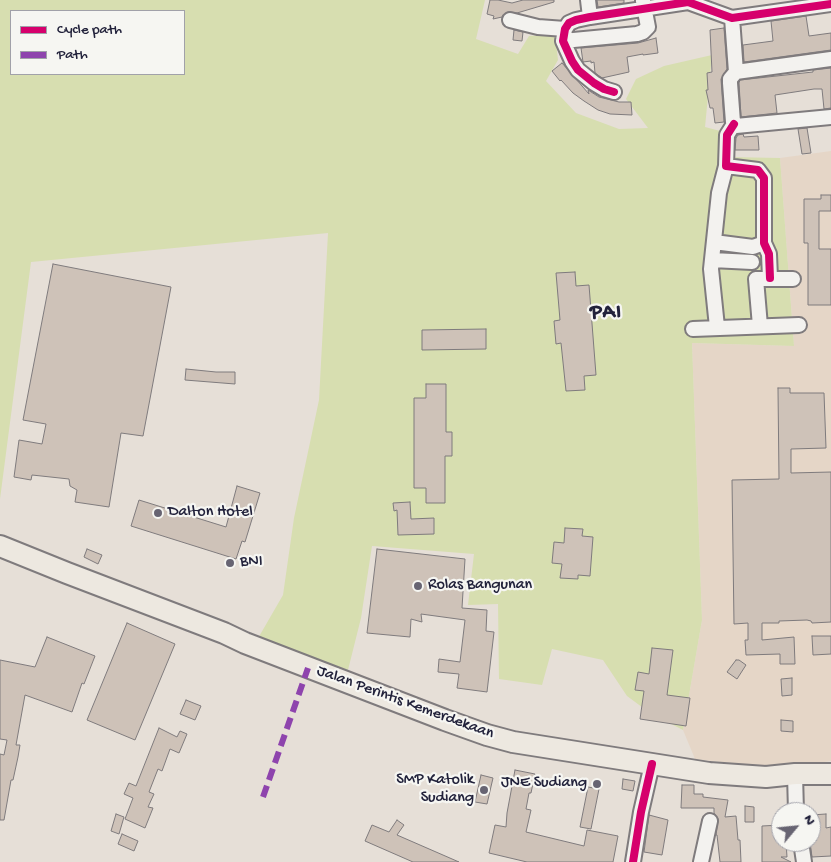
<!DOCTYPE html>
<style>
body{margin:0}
#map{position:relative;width:831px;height:862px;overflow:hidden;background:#e6dfd7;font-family:"Gochi Hand",sans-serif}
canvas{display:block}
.legend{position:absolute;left:10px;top:10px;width:175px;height:65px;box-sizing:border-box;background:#f6f6f2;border:1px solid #a1a1a9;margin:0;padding:6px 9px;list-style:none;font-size:15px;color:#22223b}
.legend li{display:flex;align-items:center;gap:10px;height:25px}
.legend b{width:25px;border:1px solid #a1a1a9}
.north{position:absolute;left:771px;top:802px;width:50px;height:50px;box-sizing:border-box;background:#f6f6f2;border:1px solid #a1a1a9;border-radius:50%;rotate:62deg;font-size:14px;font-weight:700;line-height:20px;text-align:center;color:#22223b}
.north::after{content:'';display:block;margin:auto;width:18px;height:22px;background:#676472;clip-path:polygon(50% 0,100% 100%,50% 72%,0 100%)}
</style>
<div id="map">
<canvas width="831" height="862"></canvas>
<ul class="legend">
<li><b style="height:6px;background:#d6006c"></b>Cycle path</li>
<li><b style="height:6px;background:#8e44ad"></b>Path</li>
</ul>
<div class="north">N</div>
</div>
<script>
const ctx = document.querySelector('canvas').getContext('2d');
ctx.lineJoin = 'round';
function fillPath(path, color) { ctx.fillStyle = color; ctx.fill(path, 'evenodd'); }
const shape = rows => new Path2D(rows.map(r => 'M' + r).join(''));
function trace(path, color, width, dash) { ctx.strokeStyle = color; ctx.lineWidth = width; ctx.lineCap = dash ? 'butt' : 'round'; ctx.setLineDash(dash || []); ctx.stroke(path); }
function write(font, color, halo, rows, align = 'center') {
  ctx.font = font + ' "Gochi Hand",sans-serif'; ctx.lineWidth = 4.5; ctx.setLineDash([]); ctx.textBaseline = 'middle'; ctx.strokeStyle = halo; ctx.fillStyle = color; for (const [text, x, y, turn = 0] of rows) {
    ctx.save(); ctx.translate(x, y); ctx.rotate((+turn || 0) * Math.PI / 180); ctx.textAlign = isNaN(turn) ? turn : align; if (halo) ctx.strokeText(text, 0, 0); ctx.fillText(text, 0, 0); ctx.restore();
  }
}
fillPath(shape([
 [831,151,831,761,778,769,695,759,683,730,702,620,692,343,794,346,780,158]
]), '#e5d6c7');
fillPath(shape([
 [0,0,485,0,476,39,518,54,529,36,555,34,558,60,546,81,576,113,619,129,648,128,626,99,636,79,664,66,712,55,705,127,724,132,728,157,780,158,794,346,692,343,702,620,683,730,650,713,627,696,603,660,552,649,542,685,499,679,498,604,468,605,474,554,372,546,361,618,348,670,257,640,283,595,294,518,319,400,328,233,31,262,0,499],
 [11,11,184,11,184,74,11,74]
]), '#d7deb0');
const building = shape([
 [490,0,498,0,512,3,523,0,554,0,554,2,517,13,508,12,502,17,493,19,494,16,487,14,490,0],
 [597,0,624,0,624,3,598,7,597,0],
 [806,16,809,36,831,33,831,50,744,62,743,45,773,41,771,21,806,16],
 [724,28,727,69,721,79,724,122,715,123,713,108,710,108,706,90,708,90,707,73,712,72,710,30,724,28],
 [514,30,523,32,522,41,513,40,514,30],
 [656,38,658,53,643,55,643,54,627,57,629,72,602,78,595,73,594,62,591,63,591,61,583,62,581,48,638,43,656,38],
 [562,63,589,94,588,90,599,97,619,102,631,102,632,115,610,114,598,110,584,101,573,93,561,80,560,81,552,71,562,63],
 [831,68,831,108,824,109,822,89,814,89,775,95,777,113,741,117,739,83,740,80,813,72,813,70,831,68],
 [807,128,811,153,802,154,798,129,807,128],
 [743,134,744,137,758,136,759,150,735,150,736,138,738,135,743,134],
 [821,195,831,195,831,211,819,211,819,249,831,249,831,305,808,305,808,243,804,243,804,199,821,199,821,195],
 [53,264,171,287,143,436,121,433,109,507,75,502,77,490,70,486,69,479,32,475,31,480,14,477,19,440,42,444,46,424,23,420,53,264],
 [575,272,576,286,589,285,596,375,584,376,585,390,566,391,561,343,556,344,554,321,560,320,556,273,575,272],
 [486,329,486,349,422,350,422,330,486,329],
 [186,369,216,372,235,372,235,384,185,380,186,369],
 [426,384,446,384,446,432,452,432,452,456,445,456,445,503,426,503,426,488,414,488,414,398,426,398,426,384],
 [778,388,790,388,790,393,824,393,826,448,791,449,791,473,831,472,831,622,812,623,811,621,807,620,779,621,779,623,762,623,762,640,794,637,795,664,780,664,780,654,746,655,745,640,748,640,748,623,734,624,732,480,779,479,778,388],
 [237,486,260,493,245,542,242,541,236,559,131,526,139,500,226,527,237,486],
 [410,502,411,519,434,518,434,534,398,535,397,510,394,511,393,503,410,502],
 [565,528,583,529,582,536,593,537,590,576,578,575,578,579,560,578,562,564,552,563,554,542,564,543,565,528],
 [87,549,102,555,98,564,84,557,87,549],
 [377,549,465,559,462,608,487,610,486,631,494,632,487,692,457,688,459,674,438,672,439,659,460,662,465,620,421,614,422,622,411,619,410,637,367,633,377,549],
 [127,623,175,644,135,740,87,720,127,623],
 [812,636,831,636,831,654,813,655,812,636],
 [47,637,95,656,84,684,82,683,72,712,25,695,16,745,20,745,18,757,13,780,11,780,4,820,0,820,0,754,4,755,7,740,0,739,0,660,35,667,47,637],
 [652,648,673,650,667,695,690,698,686,726,640,719,644,691,635,690,638,672,649,674,652,648],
 [736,660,739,660,746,665,737,679,727,672,736,660],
 [792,678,792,695,782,696,781,679,792,678],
 [186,700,201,706,195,720,180,714,186,700],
 [781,720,793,721,793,732,781,731,781,720],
 [159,728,177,737,180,731,187,734,179,753,170,749,162,771,158,769,149,792,154,794,148,807,153,808,145,828,125,819,133,798,124,794,129,783,136,786,159,728],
 [515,770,535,774,531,793,529,793,526,809,531,810,526,832,584,846,587,830,618,836,613,862,527,862,489,853,495,825,506,827,507,813,515,770],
 [481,775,493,778,487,804,475,802,481,775],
 [623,779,635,781,633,791,622,789,623,779],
 [682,785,694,785,694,794,703,794,703,797,728,800,725,817,736,816,738,840,740,840,741,862,720,862,717,835,716,835,718,819,714,813,714,808,681,808,682,785],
 [588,787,599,789,591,829,580,827,588,787],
 [745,806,754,807,754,822,745,822,745,806],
 [116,814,124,817,119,834,111,831,116,814],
 [826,814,826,828,831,827,831,856,812,857,810,842,811,815,826,814],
 [649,815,668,820,662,855,644,852,649,815],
 [397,820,404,825,397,835,459,862,413,862,365,841,372,825,389,832,397,820],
 [781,825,781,842,786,842,787,857,781,857,791,862,762,862,762,826,781,825],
 [122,834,138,841,134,851,118,844,122,834]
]);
fillPath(building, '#cec2b8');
trace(building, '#7f7b7d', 1);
const minor = shape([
 [588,0,590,17],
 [732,18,736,72],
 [510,20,538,27,565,29],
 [563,41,637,34,643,32,648,27,643,1],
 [831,59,736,72,730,79,730,83,733,122,736,126,831,117],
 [614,92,604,89,594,83,578,70,572,61,563,41,565,29,569,23,576,20,590,17,688,2,732,18,831,4],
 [734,124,727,135,726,166,758,170,764,178,764,243,769,254,770,278],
 [714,242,753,247,764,243],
 [712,260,752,262],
 [760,326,756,279,793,279],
 [717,327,711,269,719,193,726,166],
 [693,329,799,325],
 [795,774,796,812],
 [801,842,804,862],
 [633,862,641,812,652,764],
 [701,862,710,821]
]);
const highway = shape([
 [0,546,67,573,224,633,245,643,445,720,487,735,513,742,709,773,766,777,795,774,831,774]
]);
trace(minor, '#7f7b7d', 18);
trace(highway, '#7f7b7d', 24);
trace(minor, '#f3f2ef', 14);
trace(highway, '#ede8e0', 20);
trace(shape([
 [263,797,308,668]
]), '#8e44ad', 6, [12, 6]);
trace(shape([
 [614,92,604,89,594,83,578,70,572,61,563,41,565,29,569,23,576,20,590,17,688,2,732,18,831,4],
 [734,124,727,135,726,166,758,170,764,178,764,243,769,254,770,278],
 [633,862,641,812,652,764]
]), '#d6006c', 8);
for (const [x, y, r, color] of [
 [158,513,5,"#676472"],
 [230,563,5,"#676472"],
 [418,586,5,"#676472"],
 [597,784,5,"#676472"],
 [484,790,5,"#676472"]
]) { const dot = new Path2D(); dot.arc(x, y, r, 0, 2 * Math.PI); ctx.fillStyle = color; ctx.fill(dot); trace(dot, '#f6f6f2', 2); }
write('16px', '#22223b', '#f6f6f2', [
 ["Dalton Hotel",168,513],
 ["BNI",240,563],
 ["Rolas Bangunan",428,586],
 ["SMP Katolik",474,781,"right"],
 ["Sudiang",474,799,"right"],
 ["JNE Sudiang",587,784,"right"]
], 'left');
write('16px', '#22223b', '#f6f6f2', [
 ["Jalan Perintis Kemerdekaan",405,703,20]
]);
ctx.letterSpacing = '1px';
write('bold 21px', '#22223b', '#f6f6f2', [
 ["PAI",606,314]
]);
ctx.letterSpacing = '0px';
</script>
